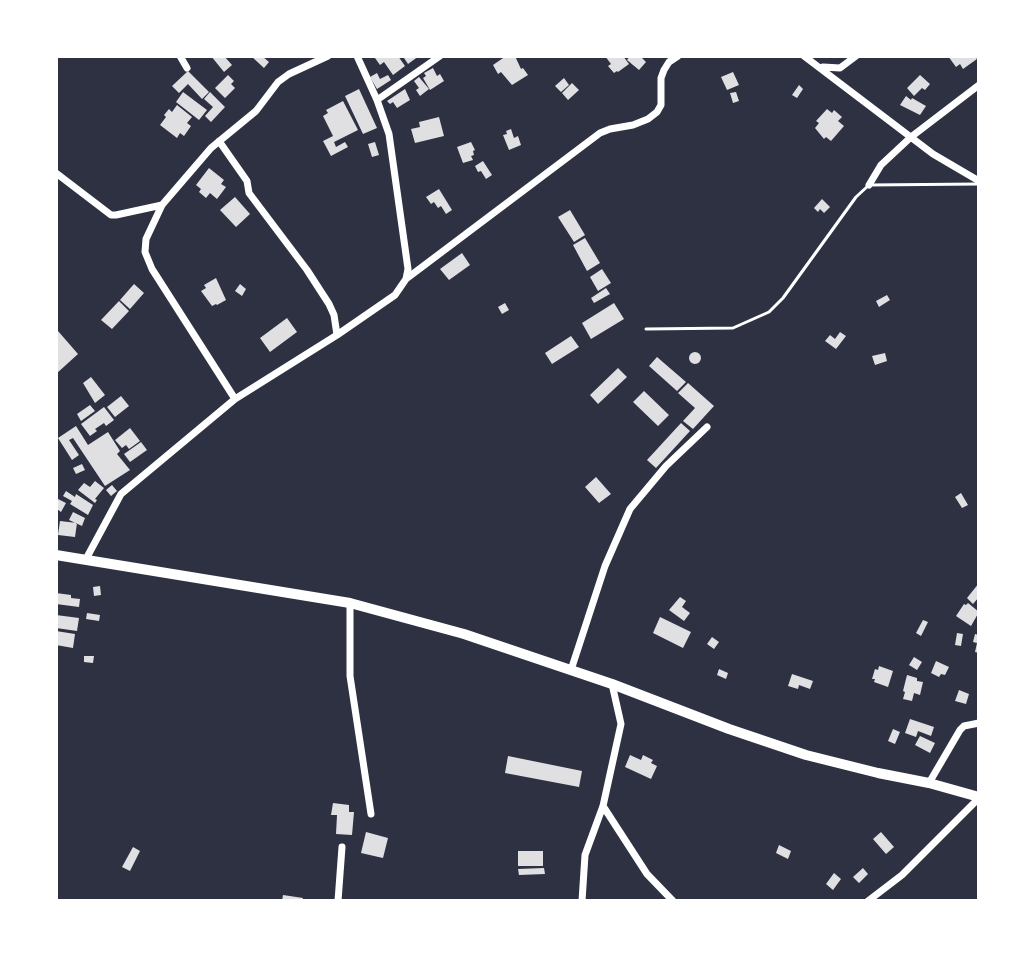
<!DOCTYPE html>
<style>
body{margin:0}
#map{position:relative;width:1035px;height:957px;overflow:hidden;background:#2d3142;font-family:Merriweather,serif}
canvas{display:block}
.frame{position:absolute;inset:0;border:58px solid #fff;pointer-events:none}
</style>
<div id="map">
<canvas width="1035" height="957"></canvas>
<div class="frame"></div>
</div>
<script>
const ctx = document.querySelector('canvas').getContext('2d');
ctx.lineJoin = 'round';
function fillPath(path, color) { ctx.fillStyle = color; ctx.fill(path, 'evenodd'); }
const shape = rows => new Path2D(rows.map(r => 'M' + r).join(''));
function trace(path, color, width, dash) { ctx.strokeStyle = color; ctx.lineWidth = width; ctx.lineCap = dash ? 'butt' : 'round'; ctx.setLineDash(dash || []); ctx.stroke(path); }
fillPath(shape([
 [211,56,224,56,232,65,224,72],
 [251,56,262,56,269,62,264,68],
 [378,56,392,56,394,58,398,56,405,66,393,75,384,62,380,65,375,58],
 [407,56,419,56,408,64,404,58],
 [506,56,508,58,515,56,521,69,523,68,528,75,512,85,501,72,498,74,493,65],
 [605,56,618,56,619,58,623,56,629,64,618,72,617,71,614,73,608,66,611,64],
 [630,56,644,56,642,58,646,62,639,70,627,60],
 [948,56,975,56,977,59,963,69,960,64,956,67],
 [433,68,437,76,440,74,444,81,430,90,423,78,426,76,424,73],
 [188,71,209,92,202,99,188,84,179,93,172,86],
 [733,72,739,85,727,90,721,77],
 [377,73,380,79,388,75,391,80,377,89,370,77],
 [228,75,234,81,231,84,235,88,225,98,215,88],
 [920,75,930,84,925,90,922,88,914,96,907,88],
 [419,77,429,89,420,96,416,90,419,88,414,81],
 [564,78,569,85,561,92,555,86],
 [572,83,579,90,568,100,562,93],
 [799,85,803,89,797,98,792,95],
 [359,89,377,128,363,134,345,96],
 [405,89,410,100,397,108,393,102,390,104,387,101],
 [183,92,207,110,199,120,176,102],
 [210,92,225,107,211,122,205,116,213,107,204,99],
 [736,92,739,101,733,103,730,93],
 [906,96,911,100,912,98,926,106,920,115,900,105],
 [343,101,358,130,334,142,336,147,345,142,348,147,331,156,323,141,333,136,323,116,328,113,326,110],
 [177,105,192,117,187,123,191,126,184,136,180,133,177,138,160,125,166,117,164,115,169,109,172,112],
 [827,109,832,113,834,110,842,117,838,121,844,126,831,141,826,137,824,139,815,128,819,123,816,121],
 [439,117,444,136,415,143,411,129,420,127,419,122],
 [511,129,514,138,518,136,521,145,509,150,503,135,507,134,506,131],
 [375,142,379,155,372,157,368,144],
 [471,142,475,150,473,151,474,155,471,156,473,160,463,163,457,147],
 [483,161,492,175,486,179,481,171,478,172,475,166],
 [209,168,224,180,221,184,226,187,217,199,210,193,206,198,199,192,201,189,196,185],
 [439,189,452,210,446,214,441,206,438,208,434,202,431,204,426,197],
 [235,197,250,214,236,227,220,210],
 [822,199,830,207,824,213,820,209,818,212,814,208],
 [570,210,585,235,574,242,558,217],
 [585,238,600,263,587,271,573,245],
 [462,253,470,265,449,280,440,269],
 [602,269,611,283,598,291,590,277],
 [216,278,226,300,217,305,216,304,212,306,201,291,206,288,204,285],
 [134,284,144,293,130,309,120,300],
 [240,284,246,289,242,296,235,291],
 [606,288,610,294,594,303,591,298],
 [887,295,890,300,879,307,876,301],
 [119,301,129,311,112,329,101,320],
 [505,303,509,310,502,314,498,307],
 [614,303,624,319,591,339,582,323],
 [287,318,297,332,270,352,260,338],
 [58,331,78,354,56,374,56,359,58,357,56,354,56,332],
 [840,332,846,336,836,349,825,341,830,335,835,339],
 [571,336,579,347,552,364,545,353],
 '689 358a6 6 0 1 1 12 0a6 6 0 1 1-12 0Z',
 [885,353,887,361,875,365,872,356],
 [657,357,686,382,677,391,649,366],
 [618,368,627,377,598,404,590,395],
 [91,377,105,395,95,403,83,383],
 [688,383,714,406,693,429,683,421,695,408,678,393],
 [644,391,669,415,658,426,633,402],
 [121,396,129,406,115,417,107,407],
 [90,405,95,411,81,421,77,414],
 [104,407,114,420,106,426,104,423,95,429,97,431,90,436,81,424],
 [681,423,690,431,656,468,647,460],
 [76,426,88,445,108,432,120,451,117,454,130,470,105,486,73,438,69,440,79,455,72,460,58,438],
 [130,428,140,441,129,449,126,445,122,448,115,440],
 [141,442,147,450,130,462,124,454],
 [82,464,85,470,76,474,73,468],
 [596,477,611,494,599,503,585,487],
 [95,481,104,488,95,499,97,500,95,503,78,490,84,483,90,487],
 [112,485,117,491,111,496,106,490],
 [66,491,75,497,76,494,93,505,88,515,70,504,72,501,63,496],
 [961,493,968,505,962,508,955,497],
 [56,498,66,503,61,512,57,509],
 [73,512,85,518,82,526,69,520],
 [60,521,77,523,75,537,58,535],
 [979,583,979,597,973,604,967,598],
 [100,586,101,595,94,596,93,587],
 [56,593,71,595,71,598,80,599,79,607,56,604],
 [680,597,686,601,682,607,690,613,684,621,669,610],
 [968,603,979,612,971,626,956,616,964,604,966,605],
 [87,613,100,615,99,621,86,619],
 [56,615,79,618,77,631,56,628],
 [660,617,691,632,683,648,653,633],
 [923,620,928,622,921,636,916,633],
 [56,631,75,634,73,648,56,645],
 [957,633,963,634,961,646,955,645],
 [975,634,979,635,979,653,975,652,977,643,973,642],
 [712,637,719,642,714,649,707,644],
 [84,656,94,656,93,663,84,662],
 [914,657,922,662,917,670,909,665],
 [936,661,949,667,945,675,941,674,939,677,931,673],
 [879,666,893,671,888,687,874,682,875,679,872,679,875,669,878,670],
 [719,669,728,673,726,679,717,675],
 [792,674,813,681,810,689,799,685,798,689,788,686],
 [907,675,917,678,917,681,923,682,920,695,914,693,912,701,903,699,905,692,903,691],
 [959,690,969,694,966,704,955,701],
 [910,719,934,727,931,736,918,731,916,737,905,733],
 [893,729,900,732,895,744,888,741],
 [920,736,935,743,930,753,915,745],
 [630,755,641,760,643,755,653,760,651,763,657,766,651,779,625,767],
 [508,756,582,771,579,787,505,773],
 [333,803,349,805,349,812,354,812,352,835,336,834,337,815,331,815],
 [366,832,388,838,383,858,361,853],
 [881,832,894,847,886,854,873,839],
 [779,845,791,851,788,859,776,853],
 [133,847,140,851,130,871,122,867],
 [518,851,543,851,543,866,518,866],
 [544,868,545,874,519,875,518,869],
 [863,868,868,874,859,883,853,877],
 [834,873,841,879,833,890,826,884],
 [283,895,303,898,302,901,282,901]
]), '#e0e0e3');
trace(shape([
 [646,329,733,328,769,312,783,298,856,197,869,185,979,184]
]), '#fff', 3);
trace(shape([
 [180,56,187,68],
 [804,56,933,154,979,181],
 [823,67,840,68,856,56],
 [377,100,440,56],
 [219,141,247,181,249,193,307,270,329,304,334,315,337,335],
 [56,173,111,215,116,215,162,205],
 [869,185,881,165,911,137,979,85],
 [406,279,600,133,610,129,633,125,648,119,657,112,661,105,661,78,664,70,669,62,678,56],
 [235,399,152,269,145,252,146,239,162,205,211,148,256,111,278,82,289,74,328,56],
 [86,559,121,494,235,399,337,335,395,295,406,279,408,269,389,134,377,100,357,56],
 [350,603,350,676,371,814],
 [571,670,605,566,630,509,666,466,707,427],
 [929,783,960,730,964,726,979,723],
 [603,806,647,874,673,901],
 [338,901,342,847],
 [582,901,585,855,603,806,621,724,612,684],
 [868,901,902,875,979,798]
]), '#fff', 7);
trace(shape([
 [56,555,350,603,464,634,612,684,729,729,806,755,878,773,929,783,979,797]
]), '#fff', 10);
</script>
